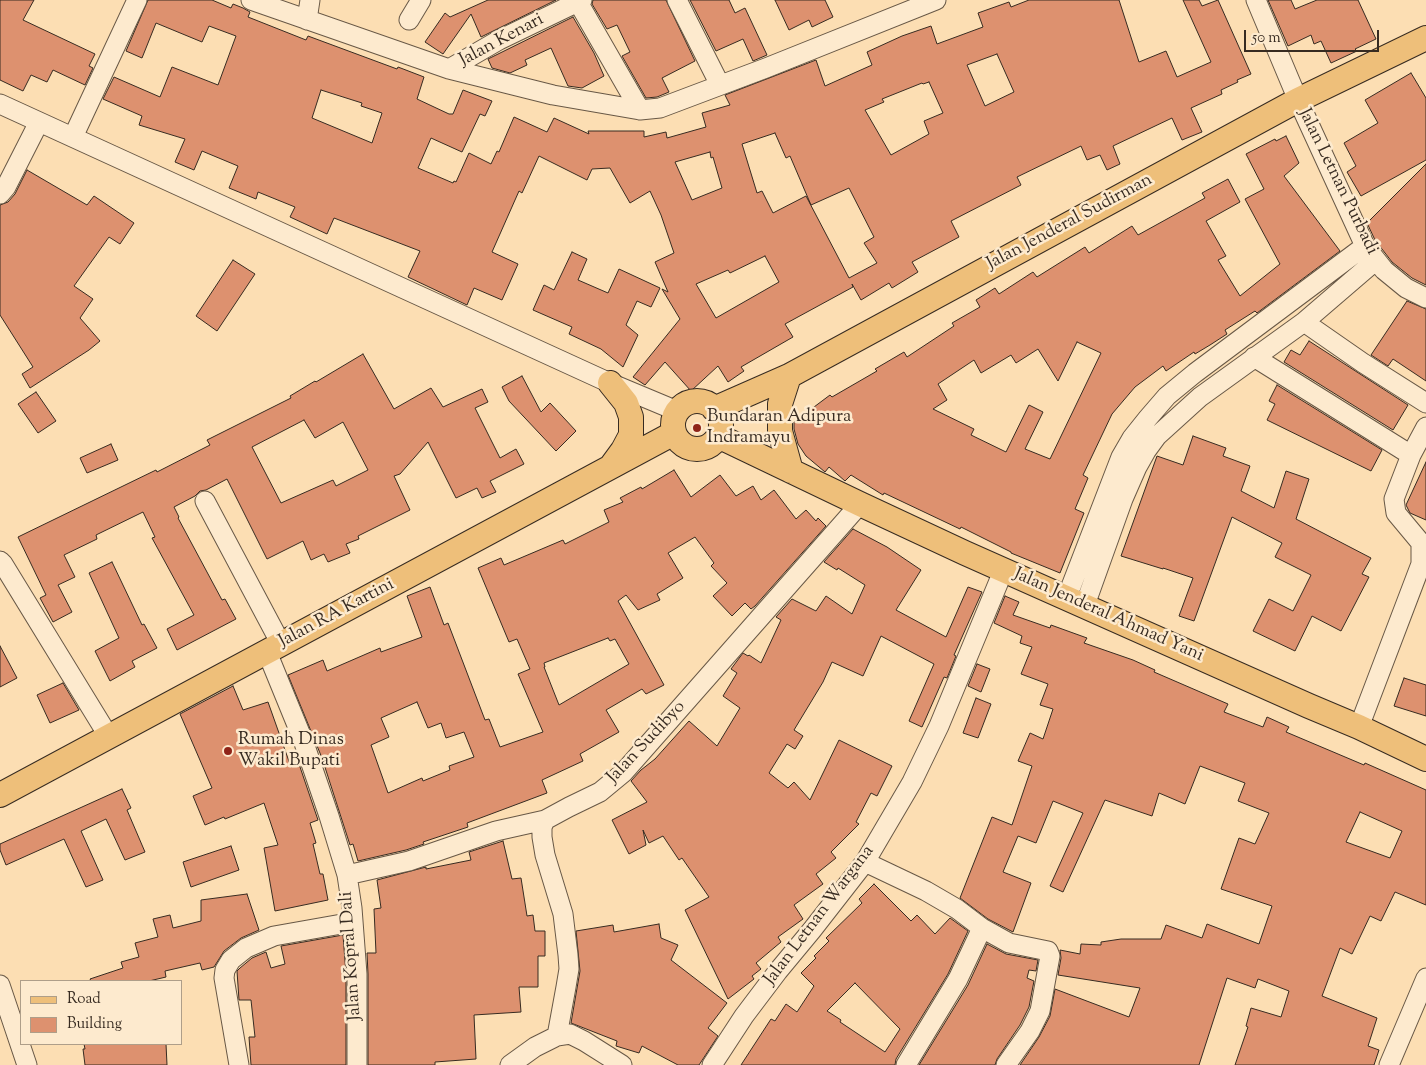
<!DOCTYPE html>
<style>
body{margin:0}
#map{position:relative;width:1426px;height:1065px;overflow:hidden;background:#fcdeb3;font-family:"Sorts Mill Goudy",serif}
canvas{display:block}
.legend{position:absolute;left:20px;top:980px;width:162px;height:65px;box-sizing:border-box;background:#fdeace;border:1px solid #ae9e89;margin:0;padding:6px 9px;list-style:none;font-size:15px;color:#372b21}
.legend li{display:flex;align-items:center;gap:10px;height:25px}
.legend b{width:25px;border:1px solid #ae9e89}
.scale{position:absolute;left:1244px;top:30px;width:135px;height:22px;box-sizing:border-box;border:2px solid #372b21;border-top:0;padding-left:6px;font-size:15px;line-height:18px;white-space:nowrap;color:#372b21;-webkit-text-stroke:4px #fdeace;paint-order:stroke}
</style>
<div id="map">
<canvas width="1426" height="1065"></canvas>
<ul class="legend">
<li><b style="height:6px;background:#eebf7a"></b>Road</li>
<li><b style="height:14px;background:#dd916f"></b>Building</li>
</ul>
<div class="scale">50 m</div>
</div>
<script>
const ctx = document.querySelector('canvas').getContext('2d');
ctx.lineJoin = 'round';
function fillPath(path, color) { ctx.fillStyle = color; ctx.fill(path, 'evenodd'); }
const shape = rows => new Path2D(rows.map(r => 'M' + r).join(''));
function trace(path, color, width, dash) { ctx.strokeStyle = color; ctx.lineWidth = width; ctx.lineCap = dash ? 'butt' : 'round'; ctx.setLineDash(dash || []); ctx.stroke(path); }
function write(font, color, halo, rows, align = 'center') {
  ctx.font = font + ' "Sorts Mill Goudy",serif'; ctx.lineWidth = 5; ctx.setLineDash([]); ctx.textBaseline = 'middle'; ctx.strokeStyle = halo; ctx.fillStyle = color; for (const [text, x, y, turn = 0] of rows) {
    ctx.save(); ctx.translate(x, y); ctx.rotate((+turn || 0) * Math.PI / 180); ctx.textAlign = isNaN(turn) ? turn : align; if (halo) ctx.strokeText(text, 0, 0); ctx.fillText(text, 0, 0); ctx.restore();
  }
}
const building = shape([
 [0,0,34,0,23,20,95,54,89,66,93,68,85,85,53,70,47,82,31,75,23,91,0,80,0,0],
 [148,0,212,0,231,8,233,4,243,8,250,12,248,17,306,40,308,36,397,69,398,67,424,77,417,99,449,114,453,114,463,90,492,101,485,116,480,114,462,152,431,138,418,168,453,183,454,181,456,182,469,153,491,164,497,151,499,152,514,117,547,132,554,118,589,134,588,131,644,131,644,137,666,132,667,138,706,127,702,113,730,105,725,95,816,60,825,86,872,65,867,52,902,36,931,26,937,44,983,27,978,13,1009,2,1011,7,1029,0,1119,0,1139,62,1166,51,1177,77,1211,62,1183,0,1199,0,1202,6,1218,0,1251,74,1237,80,1238,82,1221,90,1222,94,1191,108,1202,132,1182,140,1172,118,1113,146,1120,164,1107,170,1100,155,1087,160,1081,146,1017,177,1021,185,951,221,959,237,912,262,918,272,892,288,889,283,861,300,852,284,853,287,785,324,793,337,741,367,744,371,728,382,718,366,691,391,665,362,645,385,633,377,680,319,662,289,668,292,655,262,674,253,661,215,650,191,630,203,610,168,592,169,587,180,539,156,522,193,519,191,492,252,518,264,502,300,474,288,467,305,408,277,420,251,334,218,327,234,290,217,295,207,258,192,256,199,229,188,238,166,202,151,194,170,175,162,185,139,139,125,142,116,103,99,114,77,160,97,172,67,218,85,236,36,209,26,202,42,156,23,142,58,126,51,148,0],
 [997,54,1014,92,985,106,967,65,997,54],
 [929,82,943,113,924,121,929,134,891,155,865,110,884,102,882,99,922,83,923,84,929,82],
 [321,90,362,103,361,106,382,113,372,143,312,118,321,90],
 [775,133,786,158,790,156,811,205,849,188,874,237,864,243,877,263,849,278,806,196,773,213,762,191,757,193,742,144,775,133],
 [710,152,711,158,713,157,722,188,692,200,675,162,710,152],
 [765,256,779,282,716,318,696,284,728,270,730,273,765,256],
 [488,0,556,0,481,37,471,14,443,54,425,42,445,13,450,17,488,0],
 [593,0,666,0,695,61,662,78,669,92,657,97,646,98,622,56,630,52,617,25,607,29,592,4,593,0],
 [690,0,729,0,735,13,745,8,767,55,753,61,743,39,716,51,690,0],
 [775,0,825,0,833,17,812,27,809,20,789,30,775,0],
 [1268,0,1291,0,1295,9,1317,0,1358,0,1376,39,1355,49,1357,51,1331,63,1321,41,1314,44,1311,35,1288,46,1268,0],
 [573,17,594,53,604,76,582,88,568,86,551,48,525,60,527,65,510,73,492,68,488,59,573,17],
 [1411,73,1426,98,1426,160,1361,196,1347,172,1356,166,1344,143,1378,123,1365,100,1411,73],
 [1286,136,1299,163,1284,176,1340,251,1257,313,1255,311,1225,330,1227,334,1210,345,1195,354,1194,352,1166,371,1163,366,1135,387,1112,414,1083,475,1088,478,1075,509,1084,513,1060,573,1011,553,1011,552,961,527,960,529,884,493,883,495,851,475,845,481,829,467,825,472,806,456,798,444,794,429,794,422,830,395,832,397,877,371,875,369,904,352,907,357,954,326,952,323,980,307,976,300,995,288,999,294,1033,272,1037,277,1085,247,1089,253,1132,226,1138,235,1205,198,1202,193,1228,179,1240,202,1206,221,1226,256,1218,260,1240,296,1280,264,1245,199,1264,189,1246,154,1275,139,1276,141,1286,136],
 [1077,342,1101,353,1050,459,1025,449,1043,412,1029,405,1006,452,971,435,974,429,933,409,947,400,938,384,974,360,981,373,1011,355,1016,363,1038,349,1058,381,1077,342],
 [1426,164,1426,285,1412,278,1392,262,1375,240,1367,223,1426,164],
 [27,170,87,205,94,196,134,223,120,244,109,237,74,286,93,299,80,318,100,341,89,350,30,388,22,374,33,367,0,315,0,205,8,202,15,194,27,170],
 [572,252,587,259,578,280,608,293,619,269,660,288,651,307,637,301,626,325,638,335,623,367,601,349,569,334,572,327,533,310,544,285,554,290,572,252],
 [233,260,255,274,217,331,196,316,233,260],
 [1407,301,1426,309,1426,381,1393,359,1388,366,1371,355,1407,301],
 [1309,341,1408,405,1393,430,1284,362,1291,350,1300,355,1309,341],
 [363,354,394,409,431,388,443,407,482,389,488,402,475,408,500,458,516,449,524,464,490,481,496,492,482,498,477,488,456,498,428,442,400,474,394,476,410,510,358,536,359,539,346,544,350,553,328,562,324,554,311,560,303,541,267,559,227,479,206,490,200,491,195,496,174,507,179,517,178,518,222,600,225,599,236,619,177,650,167,629,194,615,152,538,155,537,143,512,96,535,97,539,64,555,75,577,58,585,72,612,53,622,40,598,46,595,18,537,156,470,157,472,210,445,207,440,291,398,290,396,315,381,316,382,363,354],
 [304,420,315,438,343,422,368,470,336,486,333,480,281,503,252,447,304,420],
 [522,376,541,412,550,403,576,431,556,451,509,401,502,387,522,376],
 [1277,385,1382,450,1371,471,1267,420,1275,404,1269,401,1277,385],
 [36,392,56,421,38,433,18,404,36,392],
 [1193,436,1226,448,1223,456,1250,466,1241,491,1274,508,1286,471,1309,479,1296,519,1371,558,1362,574,1369,577,1341,631,1312,616,1295,651,1253,631,1269,599,1293,611,1311,575,1275,557,1282,543,1232,517,1194,621,1179,616,1193,578,1163,568,1163,569,1121,556,1157,456,1183,465,1193,436],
 [111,444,118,460,87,473,80,458,111,444],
 [1426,462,1426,520,1410,513,1406,505,1426,462],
 [674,470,691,497,720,475,736,496,753,486,761,500,774,490,796,519,806,510,816,521,818,518,826,526,755,606,751,609,745,603,732,616,713,596,727,583,711,566,714,563,695,537,668,553,683,578,657,594,660,600,638,610,626,595,618,601,664,685,646,694,642,689,606,710,619,732,580,754,583,761,542,780,547,793,467,823,468,827,423,842,424,844,406,850,358,861,353,844,350,845,322,758,288,675,323,660,327,671,380,648,381,652,422,637,407,596,430,587,444,625,448,623,485,720,489,719,500,747,543,732,518,674,530,669,517,639,509,642,478,568,501,558,504,565,563,540,565,544,609,522,604,510,623,502,620,498,641,487,642,489,674,470],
 [608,638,610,641,615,639,629,664,559,705,544,667,545,667,544,663,608,638],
 [417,702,428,728,441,723,446,738,464,732,474,757,449,766,450,770,423,781,422,778,388,793,371,745,389,737,381,718,417,702],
 [853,529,887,547,921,570,896,610,946,637,968,587,982,592,954,655,956,656,947,678,944,677,922,727,909,721,934,664,881,636,863,676,832,662,823,682,794,730,803,736,795,749,787,744,769,773,788,788,794,782,810,800,839,740,892,766,877,796,871,793,856,822,859,824,831,852,836,858,816,874,823,884,794,905,803,919,778,937,781,942,756,963,761,969,752,976,754,979,728,999,685,910,709,897,682,858,679,860,663,836,649,843,643,830,646,845,629,854,612,820,647,802,631,781,641,770,655,759,689,721,717,746,740,708,723,696,737,673,731,669,743,653,748,656,749,655,761,663,781,620,776,617,792,599,816,611,826,596,852,614,865,585,838,568,837,570,824,562,853,529],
 [112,562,142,625,144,624,157,648,132,661,135,667,110,681,95,651,119,638,89,573,112,562],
 [1005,596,1019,602,1013,615,1050,628,1051,625,1087,638,1084,643,1133,660,1155,670,1154,672,1228,704,1224,712,1263,727,1267,717,1289,727,1286,732,1364,765,1365,763,1426,790,1426,905,1395,892,1381,921,1370,916,1352,954,1340,948,1322,996,1377,1018,1368,1046,1379,1050,1374,1065,1235,1065,1248,1027,1246,1026,1251,1008,1281,1017,1289,991,1258,979,1255,988,1227,978,1199,1065,1020,1065,1039,1037,1050,1016,1055,989,1129,1017,1140,988,1058,975,1061,958,1060,950,1080,954,1081,944,1101,945,1101,942,1121,939,1161,939,1166,925,1202,938,1207,924,1259,944,1272,906,1221,889,1239,838,1255,844,1269,813,1238,801,1245,783,1200,766,1185,804,1159,793,1152,816,1105,800,1063,892,1050,886,1083,813,1053,801,1036,843,1018,836,1003,872,1031,883,1013,932,988,919,960,898,992,817,1012,825,1032,766,1018,761,1030,733,1043,739,1053,709,1040,705,1048,684,1021,674,1032,647,1020,643,1022,636,994,623,1005,596],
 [1360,812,1402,831,1390,858,1346,842,1360,812],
 [0,646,17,678,0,687,0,646],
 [977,664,990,669,981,692,968,686,977,664],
 [1404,678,1426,685,1426,716,1394,706,1404,678],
 [63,683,79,710,50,723,37,695,63,683],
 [233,686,243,710,268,702,291,767,299,764,318,820,310,823,316,843,313,844,320,874,323,874,328,900,275,911,264,848,278,845,264,803,225,819,224,817,205,825,193,796,212,788,180,714,233,686],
 [976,698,991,704,978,738,963,733,976,698],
 [122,789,131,808,127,810,145,852,125,860,106,819,81,831,103,880,86,887,64,839,6,865,0,850,0,844,122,789],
 [503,841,512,879,521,878,527,916,533,915,535,931,545,931,545,956,538,956,538,987,519,987,521,1012,474,1015,476,1059,435,1062,435,1065,368,1065,368,974,367,953,376,953,374,909,381,908,377,880,426,867,426,869,471,860,469,852,503,841],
 [231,846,239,870,191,887,183,862,231,846],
 [874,884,911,921,917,915,935,934,950,918,968,931,948,974,896,1059,895,1065,741,1065,771,1019,775,1021,786,1004,797,1012,814,986,801,973,816,958,814,956,829,941,826,938,862,903,859,899,874,884],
 [855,983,900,1029,885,1052,840,1022,841,1020,827,1011,855,983],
 [247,894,259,930,241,938,224,951,214,967,202,970,200,963,165,971,166,977,149,981,91,981,90,979,123,968,121,962,139,957,135,943,158,937,153,919,170,915,173,928,201,921,201,900,247,894],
 [659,924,661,938,678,945,671,960,727,1003,708,1028,718,1036,699,1065,678,1065,642,1046,639,1053,616,1046,617,1041,571,1023,580,971,576,931,613,925,614,932,659,924],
 [343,935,346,974,346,1065,251,1065,249,1037,255,1037,251,1000,239,1000,237,971,240,968,252,958,266,952,271,968,285,964,281,946,343,935],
 [987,944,1006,954,1038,960,1036,971,1029,970,1027,978,1034,981,1029,1007,1020,1025,997,1059,995,1065,919,1065,968,985,987,944],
 [84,1044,166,1044,167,1065,85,1065,83,1049,85,1049,84,1044]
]);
fillPath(building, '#dd916f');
trace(building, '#372b21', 1);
const minor = shape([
 [251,0,449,69,553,95,640,110,660,108,766,68,936,0],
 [677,0,720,85],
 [1256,0,1298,100,1365,246,1384,270,1406,288,1426,298],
 [578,2,640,110],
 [307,20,310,0],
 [409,20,421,0],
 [449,69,499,40,582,0],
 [0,104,610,383,677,411],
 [73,137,137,0],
 [0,194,6,187,39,122],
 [1304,322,1363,363,1426,403],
 [1254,357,1411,455],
 [205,501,281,644],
 [0,561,3,564,109,737],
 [1067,597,1121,457,1132,438,1148,418,1167,396,1195,373,1365,246],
 [1085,605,1123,499,1137,467,1146,451,1157,436,1200,397,1304,322,1375,261],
 [267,652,303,740,329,816,347,875,352,908,357,974,357,1065],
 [1359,727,1421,564,1421,543,1396,513,1394,499,1411,455,1426,427],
 [865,862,926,891,957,909,982,928],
 [347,875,409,861,496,831,545,820],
 [0,985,27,1065],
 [557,1036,566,987,569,969,568,955,563,914,545,855,542,837,542,827,545,820,569,807,600,792,623,773,860,504],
 [239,1065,224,978,225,970,231,960,246,948,274,936,353,922],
 [510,1065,535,1047,557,1036,570,1034,584,1041,622,1065],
 [712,1065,744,1016,778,971,812,930,865,862,912,782,939,726,1004,569],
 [906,1065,958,979,982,928,1009,943,1048,951,1050,956,1040,1011,1030,1031,1006,1065],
 [1389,1065,1426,978]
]);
const major = shape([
 [789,376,780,404,780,431,791,471],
 [610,383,626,403,631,417,631,435,623,450,612,465],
 '673 425a24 24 0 1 1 48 0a24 24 0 1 1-48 0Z',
 [714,409,789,376,1298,100,1426,38],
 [718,436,860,504,965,553,1309,706,1359,727,1426,759],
 [0,795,674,433]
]);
trace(minor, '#685846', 21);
trace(major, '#372b21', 26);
trace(minor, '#fdeace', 19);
trace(major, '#eebf7a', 24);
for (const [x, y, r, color] of [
 [697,428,5,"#8f2418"],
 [228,751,5,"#8f2418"]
]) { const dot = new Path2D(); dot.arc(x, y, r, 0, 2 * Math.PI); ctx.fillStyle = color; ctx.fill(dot); trace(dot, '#fdeace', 2); }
write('18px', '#372b21', '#fdeace', [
 ["Jalan Kenari",502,41,-28],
 ["Jalan Letnan Purbadi",1337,182,64],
 ["Jalan Jenderal Sudirman",1070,223,-28],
 ["Jalan RA Kartini",337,614,-28],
 ["Jalan Jenderal Ahmad Yani",1108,616,24],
 ["Jalan Sudibyo",647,743,-47],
 ["Jalan Letnan Wargana",820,916,-53],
 ["Jalan Kopral Dali",352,956,-94]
]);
write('18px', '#372b21', '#fdeace', [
 ["Bundaran Adipura",707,418],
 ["Indramayu",707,439],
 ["Rumah Dinas",238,741],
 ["Wakil Bupati",238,762]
], 'left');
</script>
